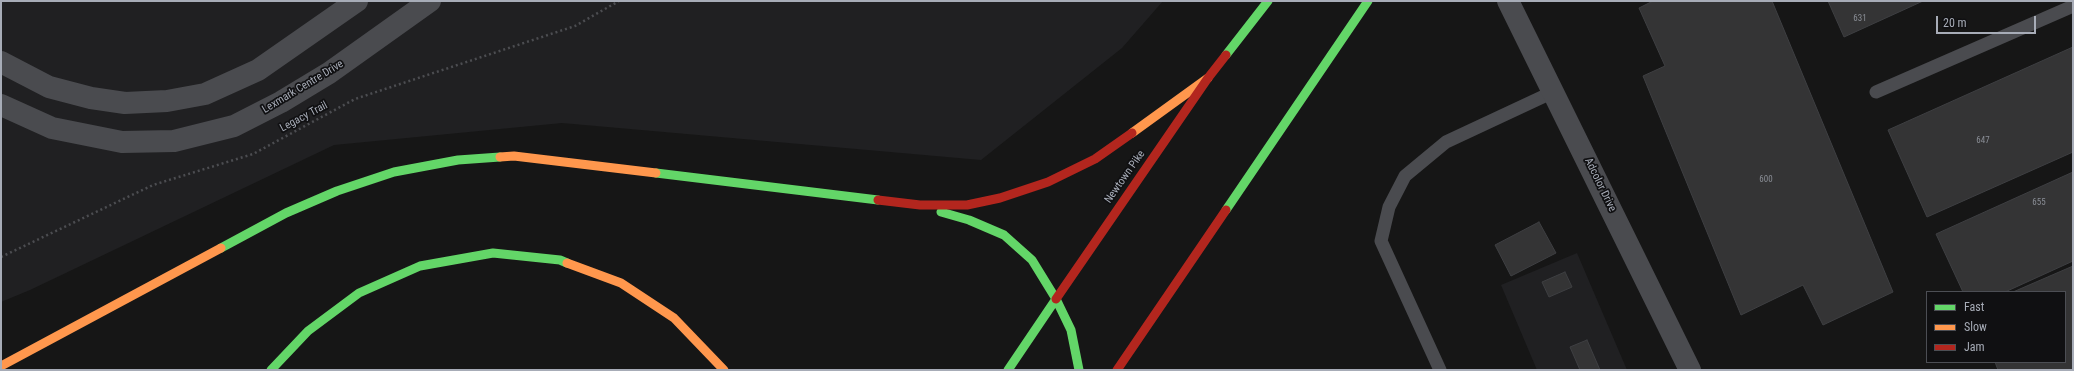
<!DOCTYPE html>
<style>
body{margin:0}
#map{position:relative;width:2074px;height:371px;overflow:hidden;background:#161616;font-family:"Roboto Condensed",sans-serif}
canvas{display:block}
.frame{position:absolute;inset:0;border:2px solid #a7acb7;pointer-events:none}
.legend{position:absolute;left:1926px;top:291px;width:140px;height:72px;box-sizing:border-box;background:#101012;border:1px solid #4c4e54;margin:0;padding:5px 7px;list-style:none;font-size:12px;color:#a7acb7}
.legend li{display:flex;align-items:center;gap:8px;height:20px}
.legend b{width:20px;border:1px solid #4c4e54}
.scale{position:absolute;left:1936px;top:16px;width:100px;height:18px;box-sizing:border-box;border:2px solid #a7acb7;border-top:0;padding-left:5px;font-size:12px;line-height:14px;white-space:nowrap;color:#a7acb7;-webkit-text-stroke:3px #101012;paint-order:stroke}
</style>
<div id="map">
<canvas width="2074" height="371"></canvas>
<div class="frame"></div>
<ul class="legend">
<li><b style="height:5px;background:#63d668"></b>Fast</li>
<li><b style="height:5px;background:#ff974d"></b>Slow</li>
<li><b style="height:5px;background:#b3261e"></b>Jam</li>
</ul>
<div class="scale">20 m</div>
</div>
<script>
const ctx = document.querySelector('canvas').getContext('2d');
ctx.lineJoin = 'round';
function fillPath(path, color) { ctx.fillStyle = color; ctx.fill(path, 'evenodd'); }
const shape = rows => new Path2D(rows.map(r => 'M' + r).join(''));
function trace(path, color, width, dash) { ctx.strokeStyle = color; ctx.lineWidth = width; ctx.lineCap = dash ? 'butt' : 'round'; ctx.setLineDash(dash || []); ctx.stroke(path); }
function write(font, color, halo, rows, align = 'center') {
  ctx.font = font + ' "Roboto Condensed",sans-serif'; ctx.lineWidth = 3.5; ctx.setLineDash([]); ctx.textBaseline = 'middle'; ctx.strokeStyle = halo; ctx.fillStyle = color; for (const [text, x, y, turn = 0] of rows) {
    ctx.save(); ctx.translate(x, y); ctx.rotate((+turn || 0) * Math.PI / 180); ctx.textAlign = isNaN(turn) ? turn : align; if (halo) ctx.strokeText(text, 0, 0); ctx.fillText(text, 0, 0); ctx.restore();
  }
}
fillPath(shape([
 [1,1,1163,1,1122,48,981,160,562,123,334,145,30,290,1,302],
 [1577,253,1627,370,1537,370,1501,285]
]), '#202022');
const building = shape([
 [1653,1,1772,1,1893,292,1823,325,1803,285,1741,315,1643,76,1665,66,1639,8,1653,1],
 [1828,1,1923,1,1844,37,1828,1],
 [2073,47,2073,152,1927,217,1888,130,2073,47],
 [2073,172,2073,261,2005,292,1963,292,1936,234,2073,172],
 [1539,222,1556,253,1511,276,1495,245,1539,222],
 [2073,266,2073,370,1998,370,1995,362,2065,362,2065,292,2013,292,2073,266],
 [1565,272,1572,287,1549,297,1542,282,1565,272],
 [1587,340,1600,370,1580,370,1570,347,1587,340]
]);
fillPath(building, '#343435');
trace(building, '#3e3f42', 1);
trace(shape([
 [1,257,153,185,253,154,355,99,575,26,619,1]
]), '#4c4d51', 2.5, [2, 3]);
trace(shape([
 [1876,92,2073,6],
 [1440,370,1381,241,1389,207,1405,176,1446,142,1553,92]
]), '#4a4b4f', 13);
trace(shape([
 [1508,1,1690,370],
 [1,62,49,87,91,98,125,103,167,101,205,94,258,70,357,1],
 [1,105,52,128,122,142,174,141,234,126,281,102,329,73,430,1]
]), '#4a4b4f', 22);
trace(shape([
 [1226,55,1268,1],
 [656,173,878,200],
 [1226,210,1368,1],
 [941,212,969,220,1004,235,1032,260,1056,299,1071,330,1079,370],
 [221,248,286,213,337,191,394,172,458,160,500,157],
 [271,370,308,331,359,293,420,266,493,253,560,260,567,263],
 [1008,370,1056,299]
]), '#63d668', 9);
trace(shape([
 [1132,133,1208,78],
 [500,157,514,156,656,173],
 [567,263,621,283,674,318,724,370],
 [1,366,221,248]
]), '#ff974d', 9);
trace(shape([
 [878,200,920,205,967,205,1000,198,1048,182,1095,159,1132,133],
 [1056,299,1208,78,1226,55],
 [1117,370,1226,210]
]), '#b3261e', 9);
write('9px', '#8a8e96', null, [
 ["631",1860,19],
 ["647",1983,141],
 ["600",1766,180],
 ["655",2039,203]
]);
write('11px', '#a7acb7', '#101012', [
 ["Lexmark Centre Drive",303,87,-31],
 ["Legacy Trail",304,117,-28],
 ["Newtown Pike",1125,177,-55],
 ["Adcolor Drive",1600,185,64]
]);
</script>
